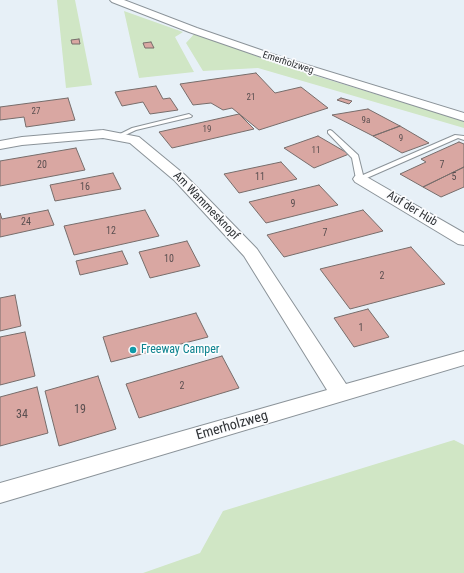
<!DOCTYPE html>
<style>
body{margin:0}
canvas{display:block;background:#e7f0f7}
</style>
<canvas width="464" height="573"></canvas>
<script>
const ctx = document.querySelector('canvas').getContext('2d');
ctx.lineJoin = 'round';
function fillPath(path, color) { ctx.fillStyle = color; ctx.fill(path, 'evenodd'); }
const shape = rows => new Path2D(rows.map(r => 'M' + r).join(''));
function trace(path, color, width, dash) { ctx.strokeStyle = color; ctx.lineWidth = width; ctx.lineCap = dash ? 'butt' : 'round'; ctx.setLineDash(dash || []); ctx.stroke(path); }
function write(font, color, halo, rows, align = 'center') {
  ctx.font = font + ' "Roboto Condensed",sans-serif'; ctx.lineWidth = 3.5; ctx.setLineDash([]); ctx.textBaseline = 'middle'; ctx.strokeStyle = halo; ctx.fillStyle = color; for (const [text, x, y, turn = 0] of rows) {
    ctx.save(); ctx.translate(x, y); ctx.rotate((+turn || 0) * Math.PI / 180); ctx.textAlign = isNaN(turn) ? turn : align; if (halo) ctx.strokeText(text, 0, 0); ctx.fillText(text, 0, 0); ctx.restore();
  }
}
fillPath(shape([
 [57,0,75,0,92,85,66,88],
 [124,11,183,32,175,37,194,72,139,78],
 [195,33,280,65,464,121,464,128,258,68,203,71,186,43],
 [454,440,464,445,464,573,143,573,200,553,223,511]
]), '#d0e6c5');
const building = shape([
 [79,39,80,44,72,44,71,40,79,39],
 [151,42,154,48,145,48,143,43,151,42],
 [256,73,275,93,301,87,328,108,259,130,232,108,223,110,211,103,193,105,180,84,256,73],
 [156,86,163,99,170,98,178,110,150,114,143,102,122,106,115,92,156,86],
 [68,98,75,120,26,127,24,117,0,120,0,107,68,98],
 [341,98,352,101,349,104,337,100,341,98],
 [368,109,400,126,373,136,332,115,368,109],
 [239,114,254,129,172,148,159,132,239,114],
 [400,126,429,143,402,153,373,136,400,126],
 [318,136,349,154,314,168,284,148,318,136],
 [459,142,464,144,464,167,423,187,400,174,426,162,421,159,459,142],
 [76,148,85,170,0,186,0,161,76,148],
 [281,162,297,179,239,193,224,174,281,162],
 [464,167,464,187,441,197,423,187,464,167],
 [113,173,121,189,55,201,50,185,113,173],
 [319,185,338,205,266,223,249,202,319,185],
 [48,210,54,225,0,237,0,213,2,219,48,210],
 [145,210,159,236,74,255,64,226,145,210],
 [363,210,383,231,284,257,267,235,363,210],
 [187,241,200,266,150,278,139,252,187,241],
 [411,247,445,284,350,309,320,269,411,247],
 [122,251,128,264,80,275,76,261,122,251],
 [15,295,21,326,0,331,0,298,15,295],
 [368,309,389,337,354,347,334,318,368,309],
 [196,313,208,337,111,362,103,337,196,313],
 [25,332,35,376,0,385,0,337,25,332],
 [222,356,239,388,139,418,126,384,222,356],
 [98,376,116,429,59,446,45,391,98,376],
 [37,387,48,433,0,446,0,397,37,387]
]);
fillPath(building, '#d9a7a2');
trace(building, '#776d6b', 1);
const service = shape([
 [189,114,192,116,191,117,136,130,119,138,116,136,132,128,189,114],
 [330,130,332,131,358,155,363,175,455,135,464,136,464,140,458,138,360,181,356,179,352,158,328,133,328,131,330,130]
]);
const minor = shape([
 [110,0,124,0,197,28,281,57,464,113,464,121,273,61,189,32,112,2,110,0],
 [103,130,139,137,185,175,257,249,346,384,464,351,464,365,0,503,0,483,327,390,244,256,175,181,130,143,103,138,22,145,0,149,0,141,22,137,103,130],
 [360,175,365,176,464,233,464,245,458,244,355,182,353,179,355,176,360,175]
]);
trace(service, '#8b9399', 2);
trace(minor, '#8b9399', 2);
fillPath(service, '#fff');
fillPath(minor, '#fff');
for (const [x, y, r, color] of [
 [133,350,4,"#0f9aa8"]
]) { const dot = new Path2D(); dot.arc(x, y, r, 0, 2 * Math.PI); ctx.fillStyle = color; ctx.fill(dot); trace(dot, '#fbfcfe', 1.5); }
write('9px', '#5a4f50', null, [
 ["21",251,98],
 ["27",36,112],
 ["9a",366,121],
 ["19",207,130],
 ["9",401,139],
 ["11",316,151]
]);
write('10px', '#2f3235', '#fbfcfe', [
 ["Emerholzweg",288,63,18]
]);
write('10px', '#5a4f50', null, [
 ["20",42,165],
 ["7",442,165],
 ["11",260,177],
 ["5",454,177],
 ["16",85,187],
 ["9",293,204],
 ["24",26,222],
 ["12",111,231],
 ["7",325,233],
 ["10",169,259],
 ["2",382,276],
 ["1",361,328],
 ["2",182,386]
]);
write('12px', '#2f3235', '#fbfcfe', [
 ["Am Wammesknopf",206,206,46],
 ["Auf der Hub",412,209,31]
]);
write('12px', '#0d838f', '#fbfcfe', [
 ["Freeway Camper",141,350]
], 'left');
write('12px', '#5a4f50', null, [
 ["19",80,410],
 ["34",22,415]
]);
write('14px', '#2f3235', '#fbfcfe', [
 ["Emerholzweg",232,426,-16]
]);
</script>
